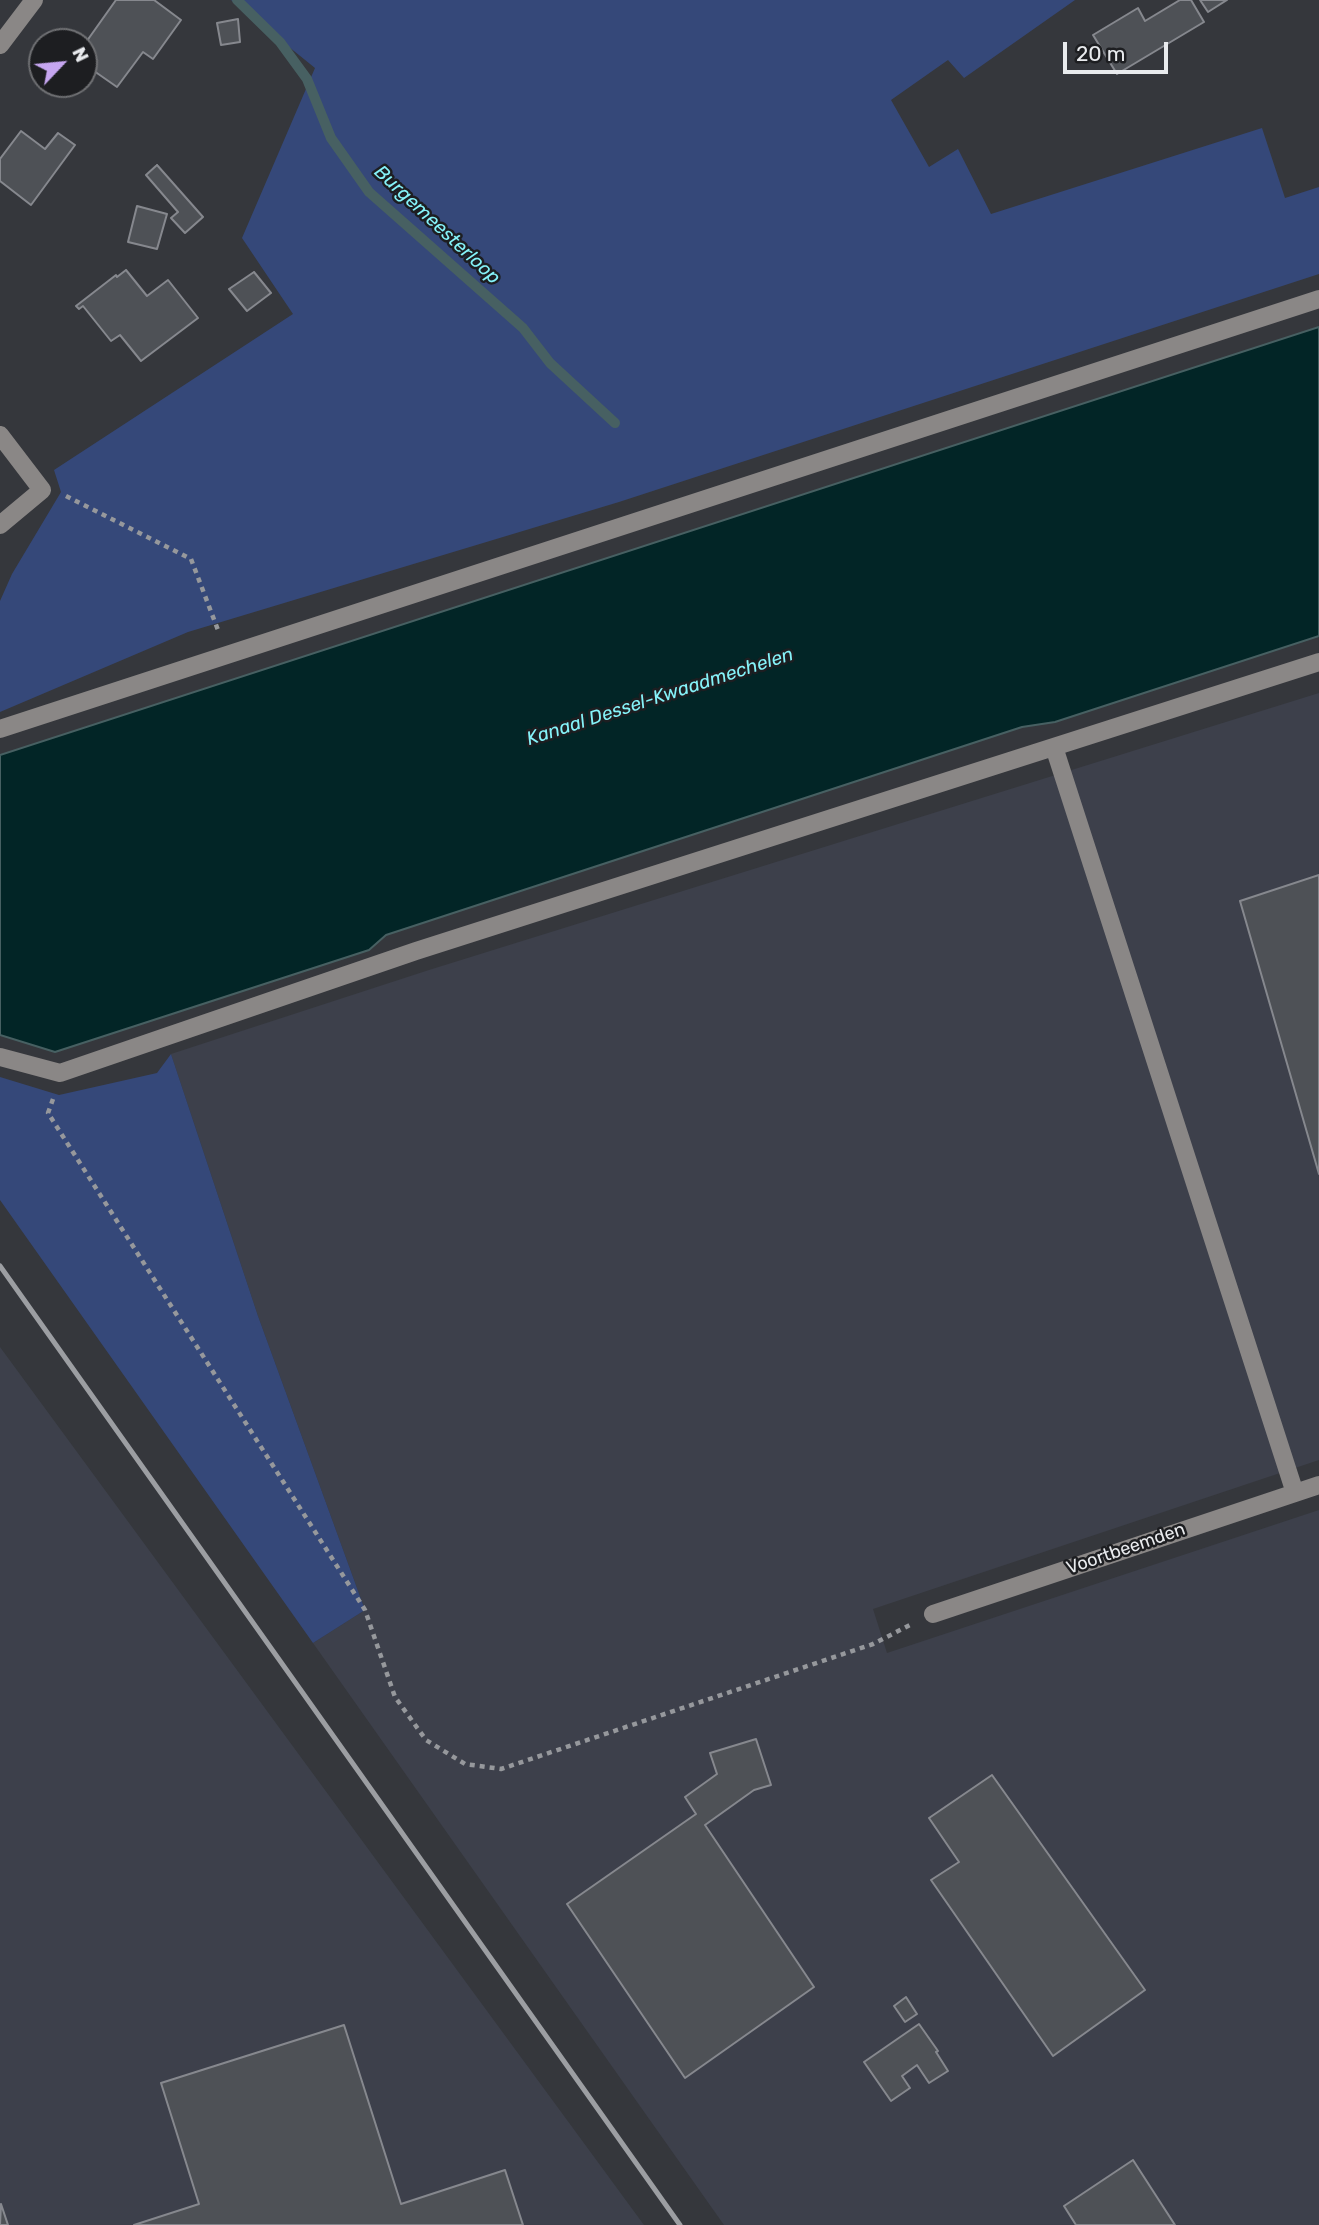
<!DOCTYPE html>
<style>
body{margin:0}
#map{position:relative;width:1319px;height:2225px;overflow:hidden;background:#35373c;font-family:Rubik,sans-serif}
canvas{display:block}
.north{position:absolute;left:28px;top:28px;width:70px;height:70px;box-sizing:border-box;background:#1d1e21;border:2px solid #6f7073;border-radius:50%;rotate:64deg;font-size:19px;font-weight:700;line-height:28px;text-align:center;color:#e9ebee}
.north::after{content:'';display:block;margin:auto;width:24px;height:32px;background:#c6a6f0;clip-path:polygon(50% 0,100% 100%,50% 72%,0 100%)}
.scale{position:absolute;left:1063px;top:42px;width:105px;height:32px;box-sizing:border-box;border:4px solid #e9ebee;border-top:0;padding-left:9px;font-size:21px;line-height:24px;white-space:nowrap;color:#e9ebee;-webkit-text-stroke:5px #1d1e21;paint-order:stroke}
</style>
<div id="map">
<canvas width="1319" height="2225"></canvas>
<div class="north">N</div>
<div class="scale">20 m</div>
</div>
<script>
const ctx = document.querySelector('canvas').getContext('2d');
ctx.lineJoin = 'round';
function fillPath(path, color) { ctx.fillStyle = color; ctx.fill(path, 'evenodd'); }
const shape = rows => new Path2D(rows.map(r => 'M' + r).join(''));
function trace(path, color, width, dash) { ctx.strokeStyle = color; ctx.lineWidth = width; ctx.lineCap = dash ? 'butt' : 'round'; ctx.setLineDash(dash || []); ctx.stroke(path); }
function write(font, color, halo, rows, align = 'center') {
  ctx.font = font + ' Rubik,sans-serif'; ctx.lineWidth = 5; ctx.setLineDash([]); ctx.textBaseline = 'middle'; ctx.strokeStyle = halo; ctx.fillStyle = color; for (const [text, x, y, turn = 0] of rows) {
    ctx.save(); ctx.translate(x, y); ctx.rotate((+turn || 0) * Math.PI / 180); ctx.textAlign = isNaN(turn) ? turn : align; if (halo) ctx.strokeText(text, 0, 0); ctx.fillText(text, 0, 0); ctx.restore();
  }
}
fillPath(shape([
 [1319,693,1319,1460,873,1609,887,1653,1319,1510,1319,2225,724,2225,313,1643,365,1610,258,1316,171,1054,429,970],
 [0,1347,644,2225,0,2225]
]), '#3d404b');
fillPath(shape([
 [231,0,1075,0,964,78,948,60,891,100,929,167,958,149,991,214,1262,128,1285,198,1319,187,1319,274,619,502,188,632,0,712,0,601,12,574,61,492,54,470,293,314,242,238,315,68],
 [171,1054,258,1316,365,1610,313,1643,0,1200,0,1077,59,1095,157,1073]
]), '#354879');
const water = shape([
 [1319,327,1319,636,1055,722,1022,727,386,935,369,950,55,1052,0,1035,0,755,1319,327]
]);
fillPath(water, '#022526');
trace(water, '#476062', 2);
trace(shape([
 [237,0,280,42,307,79,331,138,369,192,523,328,550,363,615,423]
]), '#476062', 10);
const building = shape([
 [116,0,154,0,181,20,153,59,143,52,117,87,84,64,84,45,116,0],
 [1180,0,1191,0,1204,22,1117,74,1093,35,1138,8,1145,21,1180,0],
 [1200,0,1227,0,1208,12,1200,0],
 [238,19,240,42,221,45,217,23,238,19],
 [21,131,45,149,58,133,75,145,31,205,0,181,0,159,21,131],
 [157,165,203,217,185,233,171,218,178,212,146,175,157,165],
 [137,206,167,214,157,249,128,242,137,206],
 [126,270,147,296,168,280,198,318,141,361,120,335,111,341,83,306,79,309,76,306,116,275,117,277,126,270],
 [254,272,271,293,247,311,229,289,254,272],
 [1319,875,1319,1174,1240,901,1319,875],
 [756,1739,771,1785,754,1790,705,1825,814,1987,685,2078,567,1904,696,1814,685,1797,717,1774,710,1753,756,1739],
 [992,1775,1145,1990,1053,2056,931,1880,959,1862,929,1818,992,1775],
 [906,1997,917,2014,905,2022,894,2006,906,1997],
 [919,2024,938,2051,936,2052,948,2071,929,2083,917,2065,902,2076,910,2088,891,2101,864,2062,919,2024],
 [344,2025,401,2204,505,2170,523,2225,134,2225,199,2204,161,2083,344,2025],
 [1133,2160,1175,2225,1076,2225,1064,2206,1133,2160],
 [1,2204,8,2225,0,2225,1,2204]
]);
fillPath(building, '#4e5156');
trace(building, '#86888e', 2);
trace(shape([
 [66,496,191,559,218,630],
 [53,1099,48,1113,365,1610,395,1697,426,1740,465,1764,501,1769,873,1644,910,1625]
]), '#96989c', 4.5, [5, 5]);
trace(shape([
 [0,45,34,0],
 [0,435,42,490,0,525],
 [0,729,1319,299],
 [1054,747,1295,1493],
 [0,1057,60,1073,416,951,1319,662],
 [933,1614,1319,1485]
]), '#8a8786', 18);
trace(shape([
 [0,1266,680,2225]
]), '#9c9ea2', 5);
write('18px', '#e9ebee', '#1d1e21', [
 ["Voortbeemden",1126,1549,-19]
]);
write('italic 19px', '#85f3f9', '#1d1e21', [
 ["Burgemeesterloop",437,225,43],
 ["Kanaal Dessel-Kwaadmechelen",660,697,-18]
]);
</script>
